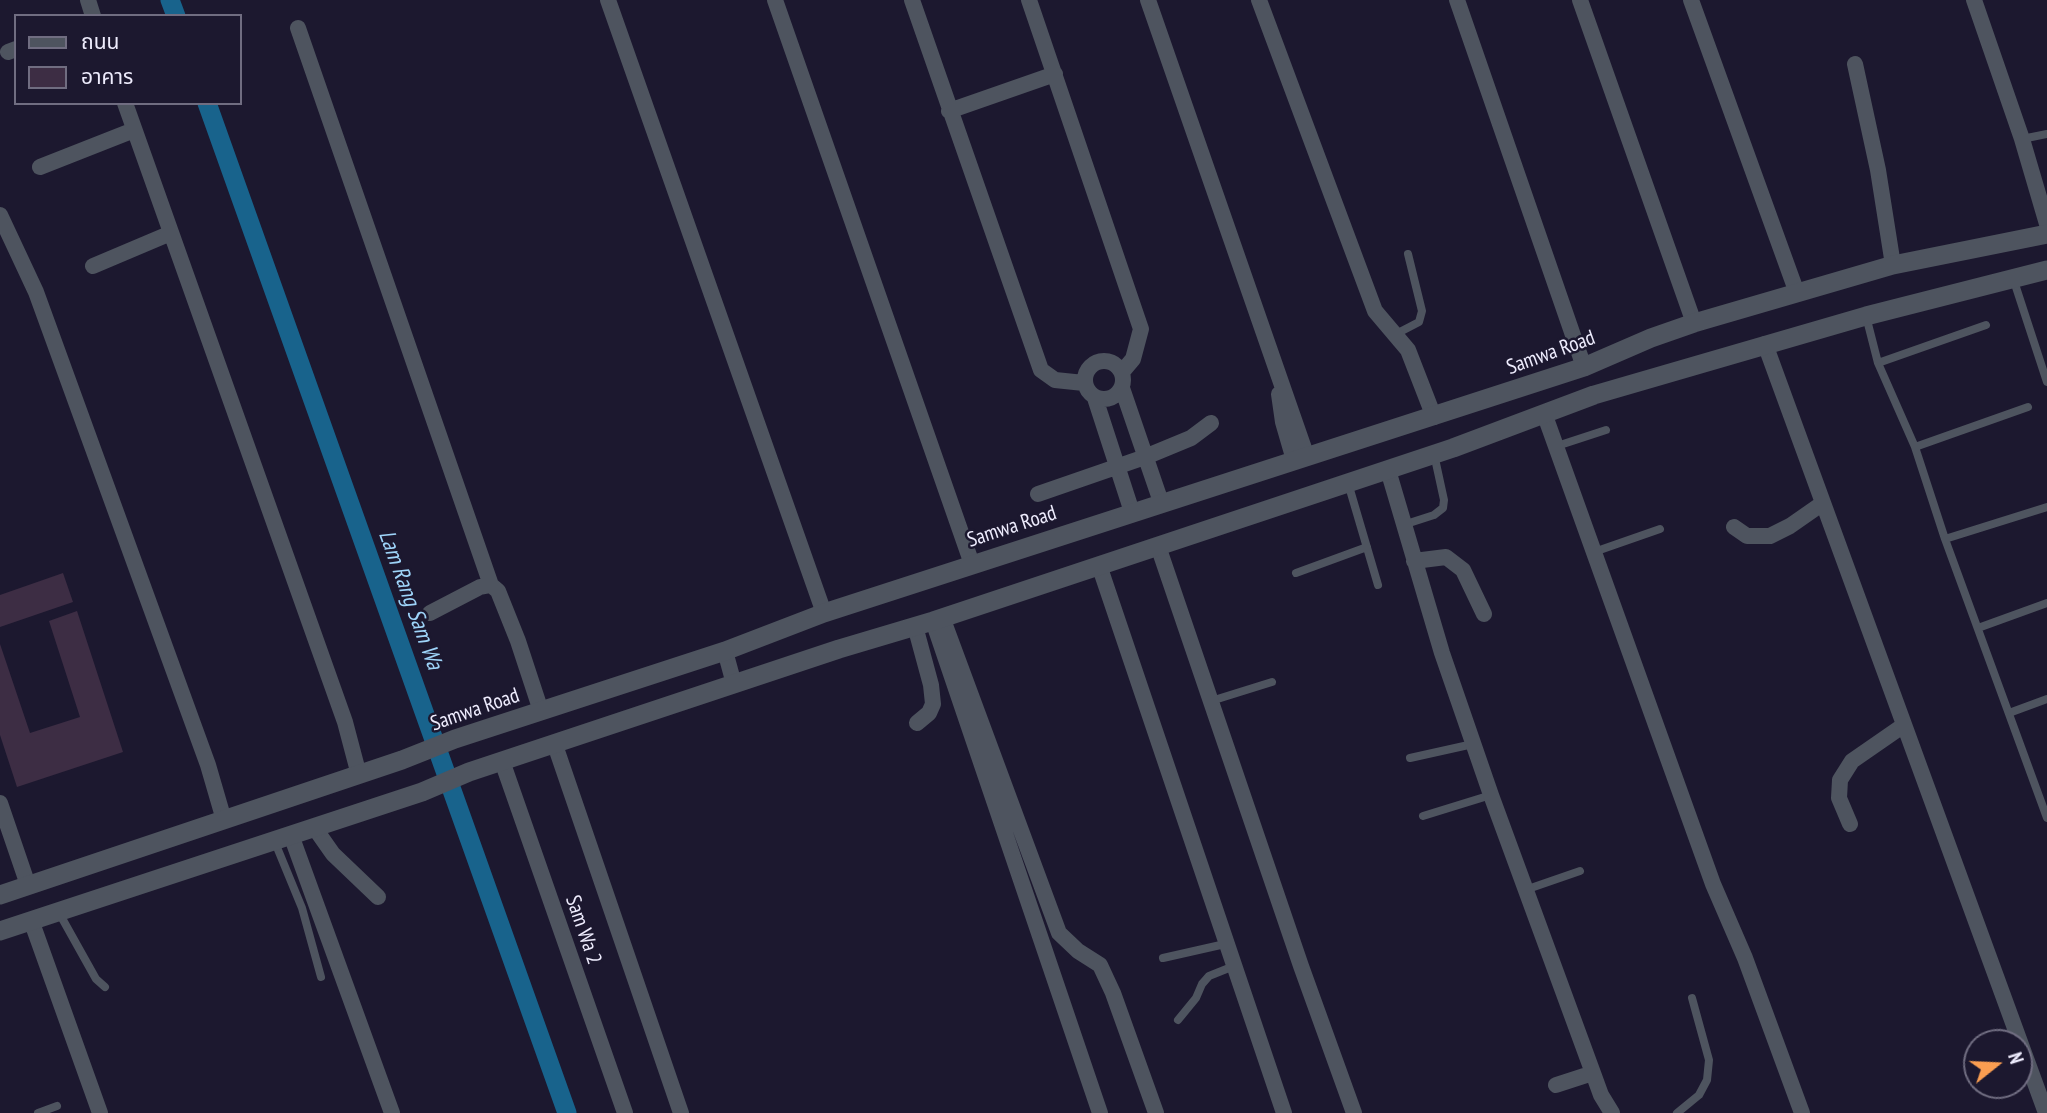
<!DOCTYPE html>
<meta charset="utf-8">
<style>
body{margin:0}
#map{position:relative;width:2047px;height:1113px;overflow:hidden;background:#1c182f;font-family:"PT Sans Narrow","Noto Sans Thai",sans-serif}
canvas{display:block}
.legend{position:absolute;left:14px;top:14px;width:228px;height:91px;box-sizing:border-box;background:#1c182f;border:2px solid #706d81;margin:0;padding:9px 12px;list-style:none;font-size:21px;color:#eeecfd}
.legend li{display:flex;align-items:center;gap:14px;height:35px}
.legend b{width:35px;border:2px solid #706d81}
.north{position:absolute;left:1963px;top:1029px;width:70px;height:70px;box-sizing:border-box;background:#1c182f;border:2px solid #706d81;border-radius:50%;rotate:72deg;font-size:19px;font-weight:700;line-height:28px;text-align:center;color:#eeecfd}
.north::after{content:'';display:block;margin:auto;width:24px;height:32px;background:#fb9e51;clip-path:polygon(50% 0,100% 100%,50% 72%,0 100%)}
</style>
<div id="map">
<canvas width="2047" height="1113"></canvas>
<ul class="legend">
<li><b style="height:9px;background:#4e545f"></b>ถนน</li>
<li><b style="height:19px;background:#3d2d44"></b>อาคาร</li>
</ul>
<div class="north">N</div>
</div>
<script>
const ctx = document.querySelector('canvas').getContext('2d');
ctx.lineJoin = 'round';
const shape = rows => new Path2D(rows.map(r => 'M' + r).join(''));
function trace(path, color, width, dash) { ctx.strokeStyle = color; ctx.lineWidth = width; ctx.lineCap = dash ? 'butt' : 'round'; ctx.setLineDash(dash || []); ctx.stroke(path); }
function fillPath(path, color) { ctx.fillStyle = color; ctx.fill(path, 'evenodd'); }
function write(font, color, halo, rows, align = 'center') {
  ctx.font = font + ' "PT Sans Narrow",sans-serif'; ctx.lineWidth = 5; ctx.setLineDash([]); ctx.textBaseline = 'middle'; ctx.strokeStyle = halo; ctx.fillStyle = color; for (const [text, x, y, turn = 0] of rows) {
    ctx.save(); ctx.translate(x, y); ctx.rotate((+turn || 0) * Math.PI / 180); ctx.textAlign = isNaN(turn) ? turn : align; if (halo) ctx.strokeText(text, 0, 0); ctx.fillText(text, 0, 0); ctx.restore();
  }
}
trace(shape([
 [170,0,176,16],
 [207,103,567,1113]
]), '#18638c', 19);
fillPath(shape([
 [63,573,73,602,0,627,0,595],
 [77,611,123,752,17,787,0,735,0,644,30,733,80,717,49,621]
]), '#3d2d44');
trace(shape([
 [2022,139,2047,134],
 [2013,278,2047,382],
 [1866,316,1878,363,1915,447,1945,539,2047,818],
 [1394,335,1419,322,1422,311,1408,254],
 [1878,363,1986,325],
 [1557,446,1606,430],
 [1915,447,2028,407],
 [1348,483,1378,585],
 [1403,525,1434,515,1443,508,1444,500,1434,454],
 [1945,539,2047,507],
 [1594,552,1660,529],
 [1296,573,1367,547],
 [1978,628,2047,603],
 [1211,701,1272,682],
 [2009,713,2047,699],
 [1410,758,1473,744],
 [1423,816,1491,795],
 [274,840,302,908,321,977],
 [1525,890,1580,871],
 [58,911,96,979,105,987],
 [1163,958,1225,944],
 [1178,1020,1196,998,1202,984,1209,976,1234,966],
 [38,1113,57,1106],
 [1677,1113,1699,1095,1707,1080,1709,1060,1692,998]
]), '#4e545f', 8);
trace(shape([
 [88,0,93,16],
 [608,0,824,613],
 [775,0,972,564],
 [912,0,1041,370,1055,380,1084,383],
 [1029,0,1141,329,1133,359,1122,372],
 [1148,0,1307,457],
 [1259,0,1375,311,1408,350,1434,417],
 [1457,0,1584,367],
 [1580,0,1694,323],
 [1691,0,1797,293],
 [1974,0,2022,139,2047,224],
 [298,28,491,585],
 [8,52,16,49],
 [1855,64,1878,170,1893,265],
 [125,103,345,722,359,775],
 [949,111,1055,74],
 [40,167,134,130],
 [0,215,36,292,208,765,224,820],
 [93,266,171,233],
 [1765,344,2046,1113],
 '1085 380a19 19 0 1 1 38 0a19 19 0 1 1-38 0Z',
 [1122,388,1161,502],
 [1279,394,1283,422,1294,460],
 [1095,398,1132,512],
 [1544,413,1713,884,1745,958,1802,1113],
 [1388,470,1442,653,1491,795,1593,1073,1601,1095,1612,1113],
 [1038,494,1145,457,1191,438,1211,423],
 [1734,527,1747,536,1770,536,1790,526,1823,503],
 [1158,546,1301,966,1354,1113],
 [1414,561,1446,557,1463,570,1484,614],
 [1099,565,1284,1113],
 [430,613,480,587,491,585,498,591,518,641,541,711],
 [942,617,1059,933,1078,951,1100,965,1113,993,1156,1113],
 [933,621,1100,1113],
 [915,626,931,685,933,704,929,713,917,723],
 [725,651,734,684],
 [555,745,681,1113],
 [502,761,625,1113],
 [0,803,28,885],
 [1850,824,1839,798,1840,780,1852,761,1904,725],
 [314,827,333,854,378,897],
 [291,835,392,1113],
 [31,920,100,1113],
 [1556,1085,1593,1073]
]), '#4e545f', 16);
trace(shape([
 [0,895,402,760,455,739,725,651,824,613,1584,367,1651,338,1694,323,1893,265,2047,234],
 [0,931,422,792,469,772,839,649,933,621,1453,448,1594,395,1866,316,2047,270]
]), '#4e545f', 19);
write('21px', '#eeecfd', '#1c182f', [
 ["Samwa Road",1551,353,-20],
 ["Samwa Road",1012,527,-18],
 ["Samwa Road",475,710,-19],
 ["Sam Wa 2",583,930,71]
]);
write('italic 23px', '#9ed4f9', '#1c182f', [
 ["Lam Rang Sam Wa",410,600,70]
]);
</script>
